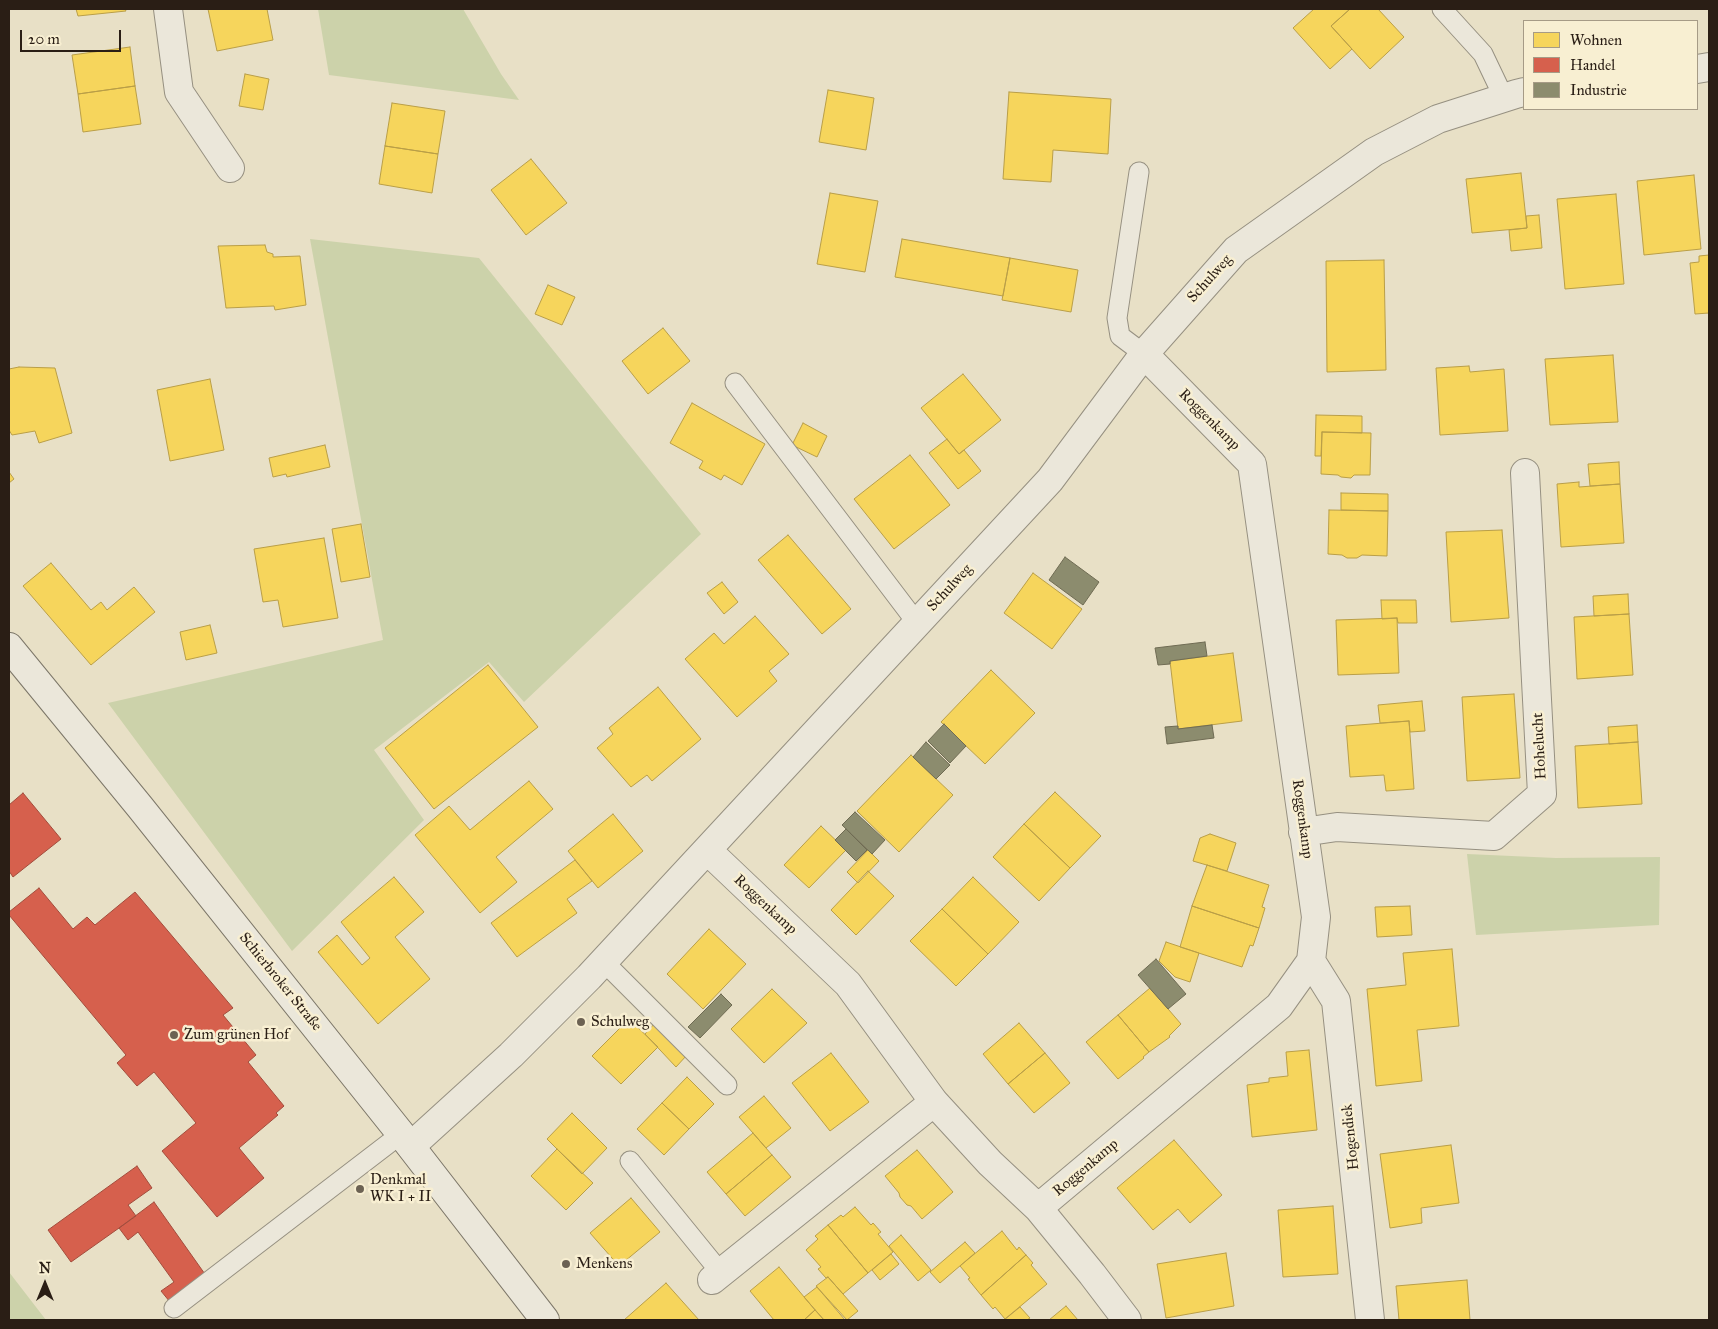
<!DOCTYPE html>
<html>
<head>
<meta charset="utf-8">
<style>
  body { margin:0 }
  #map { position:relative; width:1718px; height:1329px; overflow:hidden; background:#e8e0c6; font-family:"IM FELL Great Primer",serif }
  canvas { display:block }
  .frame { position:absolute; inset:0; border:10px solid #2a1e15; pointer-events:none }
  .legend { position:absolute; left:1523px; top:20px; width:175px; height:90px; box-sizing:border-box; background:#f8efd2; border:1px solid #a69b86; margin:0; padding:6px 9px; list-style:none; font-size:15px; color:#2a1e15 }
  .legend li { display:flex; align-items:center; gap:10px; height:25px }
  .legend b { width:25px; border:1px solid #a69b86 }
  .north { position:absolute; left:20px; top:1259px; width:50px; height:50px; -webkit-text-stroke:4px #f8efd2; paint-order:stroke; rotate:0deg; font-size:14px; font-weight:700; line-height:20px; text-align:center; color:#2a1e15 }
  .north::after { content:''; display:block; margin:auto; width:18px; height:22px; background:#2a1e15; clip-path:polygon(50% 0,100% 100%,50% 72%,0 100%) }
  .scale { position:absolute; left:20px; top:30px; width:101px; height:22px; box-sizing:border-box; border:2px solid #2a1e15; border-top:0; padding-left:6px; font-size:15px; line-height:18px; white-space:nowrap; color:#2a1e15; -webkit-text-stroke:4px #f8efd2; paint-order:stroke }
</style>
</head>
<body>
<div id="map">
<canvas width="1718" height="1329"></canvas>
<div class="frame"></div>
<ul class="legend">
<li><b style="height:14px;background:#f6d55c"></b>Wohnen</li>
<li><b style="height:14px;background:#d6604d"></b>Handel</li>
<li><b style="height:14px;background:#8c8c6e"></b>Industrie</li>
</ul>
<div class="north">N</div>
<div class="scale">20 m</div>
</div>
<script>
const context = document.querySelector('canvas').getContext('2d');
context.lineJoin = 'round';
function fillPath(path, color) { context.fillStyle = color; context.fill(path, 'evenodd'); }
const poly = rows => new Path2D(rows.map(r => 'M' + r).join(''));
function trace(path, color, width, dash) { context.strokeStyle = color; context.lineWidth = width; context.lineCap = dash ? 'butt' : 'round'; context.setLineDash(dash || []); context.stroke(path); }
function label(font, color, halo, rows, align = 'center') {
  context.font = font + ' "IM FELL Great Primer",serif'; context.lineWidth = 5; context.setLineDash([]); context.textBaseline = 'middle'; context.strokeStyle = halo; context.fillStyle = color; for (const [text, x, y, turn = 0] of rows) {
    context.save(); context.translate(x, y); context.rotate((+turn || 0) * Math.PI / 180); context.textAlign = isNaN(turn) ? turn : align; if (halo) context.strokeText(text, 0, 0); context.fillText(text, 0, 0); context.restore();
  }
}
fillPath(poly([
  [318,9,463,9,501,74,519,100,329,75],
  [310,239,479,258,701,534,524,702,489,662,374,750,424,820,292,951,108,703,383,640],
  [1467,854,1556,858,1660,857,1659,925,1476,935],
  [9,1272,46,1320,9,1320]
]), '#ccd2aa');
const homes = poly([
  [76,9,125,9,126,11,78,16,76,9],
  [208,9,267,9,273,40,217,51,208,9],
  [1314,9,1350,9,1331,26,1352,49,1330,69,1293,28,1314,9],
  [1350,9,1378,9,1404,37,1370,69,1331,26,1350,9],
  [130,47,135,86,78,94,72,55,130,47],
  [245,74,269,79,263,110,239,106,245,74],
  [135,86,141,124,83,132,78,94,135,86],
  [828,90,874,98,866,150,819,142,828,90],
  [1009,92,1111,99,1108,154,1053,150,1051,182,1003,179,1009,92],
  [392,103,445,111,438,154,385,146,392,103],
  [385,146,438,154,432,193,379,184,385,146],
  [531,159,567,203,526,235,491,190,531,159],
  [1521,173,1527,228,1472,233,1466,179,1521,173],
  [1694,175,1701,249,1644,255,1637,181,1694,175],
  [830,193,878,201,865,272,817,264,830,193],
  [1616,194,1624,284,1565,289,1557,199,1616,194],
  [1539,215,1542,248,1511,251,1509,230,1527,228,1526,216,1539,215],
  [902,239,1010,258,1003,296,895,277,902,239],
  [265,245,267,252,273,254,273,257,300,256,306,305,275,310,274,306,226,308,218,246,265,245],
  [1709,255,1709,313,1695,314,1690,263,1699,262,1699,256,1709,255],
  [1010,258,1078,270,1071,312,1002,300,1010,258],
  [1384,260,1386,370,1327,372,1326,261,1384,260],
  [548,285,575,297,562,325,535,314,548,285],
  [663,328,690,361,648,394,622,361,663,328],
  [1613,355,1618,422,1550,425,1545,359,1613,355],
  [1469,366,1470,372,1504,369,1508,431,1440,435,1436,368,1469,366],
  [19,367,55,368,72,433,39,443,35,431,12,435,9,430,9,369,19,367],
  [963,374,1001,420,959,454,921,408,963,374],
  [210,379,224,450,170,461,157,390,210,379],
  [692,403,765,444,742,485,724,475,721,480,699,468,703,461,670,443,692,403],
  [1316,415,1362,416,1362,433,1322,432,1321,456,1315,456,1316,415],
  [803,423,827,436,817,457,792,445,803,423],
  [1322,432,1371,433,1370,475,1354,475,1351,478,1341,477,1338,475,1321,474,1322,432],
  [947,439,959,454,964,450,981,471,958,489,929,453,947,439],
  [325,445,330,467,287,477,286,474,273,477,269,458,325,445],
  [910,455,950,505,894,549,854,499,910,455],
  [1619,462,1620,484,1590,486,1588,464,1619,462],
  [9,472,14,479,9,483,9,472],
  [1579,482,1579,487,1620,484,1624,543,1561,547,1557,484,1579,482],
  [1341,493,1388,494,1388,511,1341,510,1341,493],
  [1329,510,1388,511,1387,556,1362,555,1357,558,1347,558,1342,555,1328,554,1329,510],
  [361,524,370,577,341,582,332,529,361,524],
  [1502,530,1509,618,1451,622,1446,532,1502,530],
  [788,535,851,609,822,634,758,560,788,535],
  [324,538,338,618,283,627,278,600,263,602,254,549,324,538],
  [51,563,91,610,101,602,107,610,134,587,155,612,91,665,23,586,51,563],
  [1033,573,1082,609,1052,649,1004,613,1033,573],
  [722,582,738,602,724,614,707,593,722,582],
  [1628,594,1629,614,1594,616,1593,596,1628,594],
  [1381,600,1416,600,1417,623,1398,623,1397,618,1382,619,1381,600],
  [1629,614,1633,675,1577,679,1574,617,1629,614],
  [755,616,789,654,769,671,777,681,737,717,685,659,714,633,724,644,755,616],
  [1397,618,1399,673,1338,675,1336,620,1397,618],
  [210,625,217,653,186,660,180,632,210,625],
  [1233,653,1242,721,1178,729,1170,661,1233,653],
  [488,665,538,727,434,809,385,748,488,665],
  [991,670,1035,713,985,764,941,722,991,670],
  [658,687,701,739,652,781,647,775,631,787,597,748,613,734,609,728,658,687],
  [1514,694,1520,778,1467,781,1462,697,1514,694],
  [1422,701,1425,731,1410,732,1409,721,1380,723,1378,705,1422,701],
  [1409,721,1414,789,1386,791,1384,775,1350,777,1346,726,1409,721],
  [1637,725,1638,742,1609,744,1608,727,1637,725],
  [1638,742,1642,804,1578,808,1575,746,1638,742],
  [911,755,953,795,899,852,857,811,911,755],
  [529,781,553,809,496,857,517,882,480,913,415,835,449,806,470,830,529,781],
  [1055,792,1101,836,1070,868,1024,824,1055,792],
  [613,814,643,851,598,888,568,851,613,814],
  [1024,824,1070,868,1039,901,993,857,1024,824],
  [821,826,846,850,809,888,784,865,821,826],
  [1210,834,1236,843,1227,871,1193,861,1200,838,1210,834],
  [868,850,879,861,858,883,847,872,868,850],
  [575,860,592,881,567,899,577,913,517,957,491,923,575,860],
  [1207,865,1269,885,1262,907,1265,908,1259,928,1192,906,1207,865],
  [868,871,894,896,856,935,831,910,868,871],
  [394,877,424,912,395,937,430,979,378,1024,318,952,337,935,362,965,370,958,341,922,394,877],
  [973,877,1019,922,988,954,942,909,973,877],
  [1192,906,1259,928,1253,946,1250,945,1242,967,1180,947,1192,906],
  [1410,906,1412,935,1377,937,1375,907,1410,906],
  [942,909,988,954,956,986,910,941,942,909],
  [709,929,746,964,703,1009,667,974,709,929],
  [1166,942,1199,953,1190,982,1175,977,1159,961,1166,942],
  [1452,949,1459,1026,1417,1030,1422,1081,1376,1086,1367,989,1406,985,1403,953,1452,949],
  [1150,988,1181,1024,1169,1036,1170,1037,1149,1052,1118,1015,1150,988],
  [772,989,807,1023,764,1063,731,1029,772,989],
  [1118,1015,1149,1052,1143,1057,1144,1058,1118,1079,1086,1042,1118,1015],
  [629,1019,658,1047,621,1084,592,1056,629,1019],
  [655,1023,687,1055,676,1067,645,1034,655,1023],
  [1019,1023,1045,1053,1008,1084,983,1054,1019,1023],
  [1309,1050,1317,1130,1252,1137,1247,1085,1269,1082,1269,1078,1288,1076,1286,1052,1309,1050],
  [831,1053,869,1102,830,1131,792,1083,831,1053],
  [1045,1053,1070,1083,1034,1113,1008,1084,1045,1053],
  [687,1077,714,1104,689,1129,662,1103,687,1077],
  [764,1096,791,1128,766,1148,739,1117,764,1096],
  [662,1103,689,1129,664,1155,637,1129,662,1103],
  [572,1113,607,1148,582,1174,547,1139,572,1113],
  [753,1133,772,1155,726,1194,707,1172,753,1133],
  [1174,1140,1222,1195,1190,1223,1178,1209,1153,1230,1117,1188,1174,1140],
  [1451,1145,1459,1203,1421,1208,1422,1223,1390,1228,1380,1154,1451,1145],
  [557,1149,593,1183,566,1210,531,1176,557,1149],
  [917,1150,953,1192,922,1219,911,1206,907,1205,900,1197,899,1193,885,1176,917,1150],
  [772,1155,791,1177,745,1216,726,1194,772,1155],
  [631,1198,660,1232,619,1266,590,1233,631,1198],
  [1333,1206,1338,1274,1283,1277,1278,1210,1333,1206],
  [855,1207,871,1225,873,1223,881,1232,878,1234,893,1252,868,1273,828,1225,841,1215,843,1217,855,1207],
  [828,1225,868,1273,843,1294,828,1277,826,1278,818,1269,821,1267,806,1250,818,1239,815,1236,828,1225],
  [1002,1231,1017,1250,1019,1247,1026,1255,981,1295,968,1279,970,1278,960,1266,1002,1231],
  [901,1235,931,1270,918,1281,889,1246,901,1235],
  [965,1242,975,1253,940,1283,930,1272,965,1242],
  [1226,1253,1234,1306,1166,1318,1157,1264,1226,1253],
  [891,1254,899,1264,880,1280,872,1270,891,1254],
  [1026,1255,1033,1263,1031,1265,1047,1284,1005,1319,995,1307,993,1309,981,1295,1026,1255],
  [779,1267,815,1310,804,1320,774,1320,750,1291,779,1267],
  [828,1277,858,1311,847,1320,816,1286,828,1277],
  [1467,1280,1470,1320,1399,1320,1396,1286,1467,1280],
  [666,1283,699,1320,624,1320,666,1283],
  [817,1287,845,1320,824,1320,804,1297,817,1287],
  [1066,1306,1078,1320,1049,1320,1066,1306],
  [1020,1307,1030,1318,1027,1320,1004,1320,1020,1307],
  [815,1310,824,1320,804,1320,815,1310]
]);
fillPath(homes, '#f6d55c');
trace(homes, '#b99e47', 1);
const shops = poly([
  [23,793,61,839,13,877,9,871,9,805,23,793],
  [39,888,73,929,87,917,95,925,135,892,233,1008,223,1015,256,1055,248,1062,284,1106,276,1113,278,1115,239,1148,264,1178,217,1217,162,1151,196,1123,154,1072,137,1086,117,1063,126,1055,9,915,9,912,39,888],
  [137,1166,152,1188,128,1205,136,1216,71,1262,48,1230,137,1166],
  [154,1202,207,1277,170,1302,161,1291,174,1282,138,1232,128,1240,119,1228,154,1202]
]);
fillPath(shops, '#d6604d');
trace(shops, '#a24c3c', 1);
const industry = poly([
  [1065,557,1099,582,1083,605,1049,580,1065,557],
  [1205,642,1207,656,1170,661,1170,664,1158,665,1155,648,1205,642],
  [944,724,966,746,950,763,928,741,944,724],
  [1212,725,1214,738,1167,744,1165,727,1178,726,1178,729,1212,725],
  [926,742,950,765,936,779,913,757,926,742],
  [855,812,885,840,872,854,842,825,855,812],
  [846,829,867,850,856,861,835,840,846,829],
  [1156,959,1186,994,1168,1009,1138,975,1156,959],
  [721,994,732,1005,700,1038,688,1027,721,994]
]);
fillPath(industry, '#8c8c6e');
trace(industry, '#6f6b53', 1);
const lane = poly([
  [1442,9,1483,54,1504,98],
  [1139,172,1117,318,1120,336,1144,354],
  [735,383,917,623],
  [603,961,727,1085],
  [630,1161,721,1273],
  [174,1308,401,1134]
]);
const street = poly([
  [168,9,179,92,230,168],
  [1697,69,1709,67],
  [1303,832,1337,827,1494,836,1542,794,1525,473],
  [707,850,848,984,934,1102,990,1163,1038,1208],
  [1311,961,1336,1001,1370,1320],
  [411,1146,511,1055,589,977,1050,480,1144,354,1236,250,1374,152,1438,119,1516,94,1524,92],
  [712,1280,934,1102],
  [1127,1320,1092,1274,1038,1208,1279,1006,1311,961,1316,917,1252,464,1144,354]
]);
const secondary = poly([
  [9,647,140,807,401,1134,545,1320]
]);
trace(lane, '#969081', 21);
trace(street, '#969081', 30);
trace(secondary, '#7c7668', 30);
trace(lane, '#ebe7da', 19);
trace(street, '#ebe7da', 28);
trace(secondary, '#ebe7da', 28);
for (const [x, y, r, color] of [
  [581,1022,5,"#6c6253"],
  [174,1035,5,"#6c6253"],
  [360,1189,5,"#6c6253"],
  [566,1264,5,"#6c6253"]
]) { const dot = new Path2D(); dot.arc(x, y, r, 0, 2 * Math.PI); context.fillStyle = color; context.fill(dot); trace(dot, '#f8efd2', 2); }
label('15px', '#2a1e15', '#f8efd2', [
  ["Schulweg",1210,279,-48],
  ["Roggenkamp",1209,420,45],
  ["Schulweg",950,588,-47],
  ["Hohelucht",1540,746,-93],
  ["Roggenkamp",1302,819,82],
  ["Roggenkamp",765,905,43],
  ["Schierbroker Straße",280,982,51],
  ["Hogendiek",1351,1137,-96],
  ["Roggenkamp",1086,1168,-40]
]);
label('15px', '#2a1e15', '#f8efd2', [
  ["Schulweg",591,1022],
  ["Zum grünen Hof",184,1035],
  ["Denkmal",370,1180],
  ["WK I + II",370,1197],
  ["Menkens",576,1264]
], 'left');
</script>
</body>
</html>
